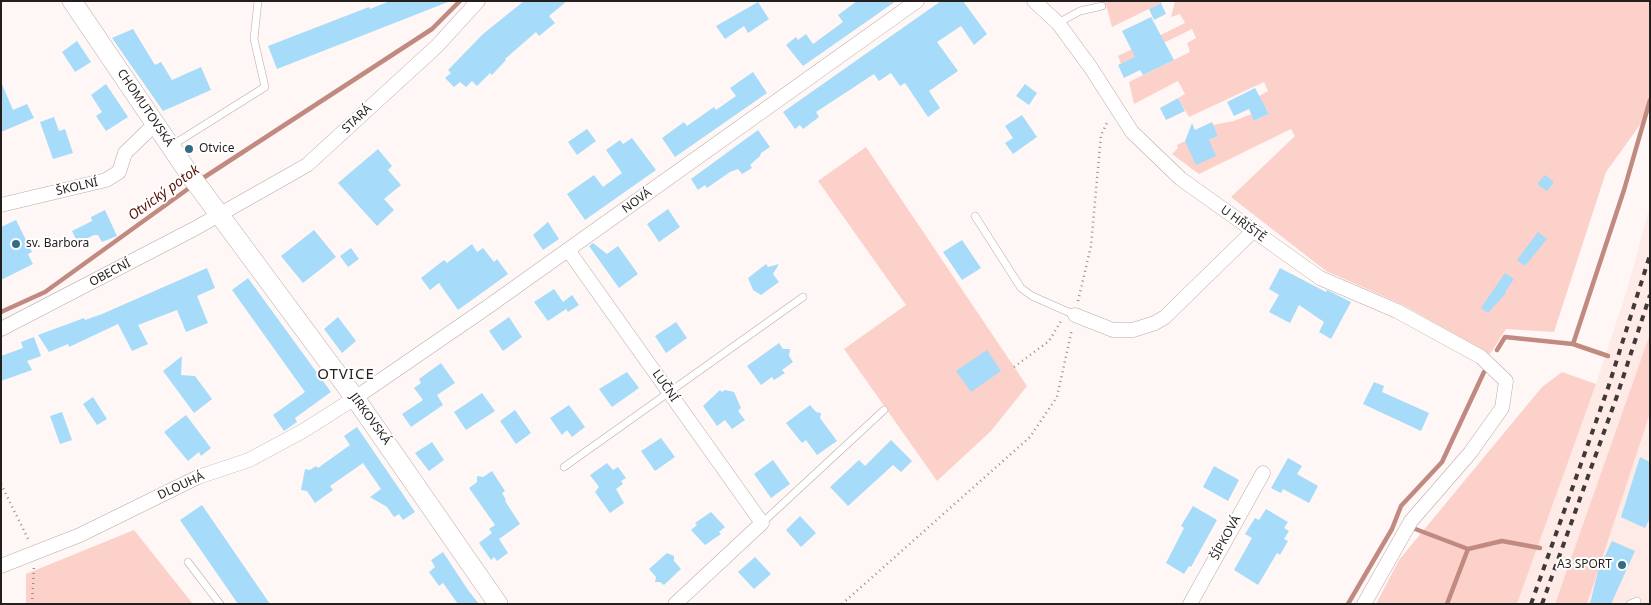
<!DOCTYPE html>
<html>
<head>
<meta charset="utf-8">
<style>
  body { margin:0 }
  #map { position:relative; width:1651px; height:605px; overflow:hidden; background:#fef7f6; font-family:"Noto Sans",sans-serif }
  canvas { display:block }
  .frame { position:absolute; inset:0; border:2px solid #241e1d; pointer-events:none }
</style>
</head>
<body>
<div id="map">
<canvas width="1651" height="605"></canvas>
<div class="frame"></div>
</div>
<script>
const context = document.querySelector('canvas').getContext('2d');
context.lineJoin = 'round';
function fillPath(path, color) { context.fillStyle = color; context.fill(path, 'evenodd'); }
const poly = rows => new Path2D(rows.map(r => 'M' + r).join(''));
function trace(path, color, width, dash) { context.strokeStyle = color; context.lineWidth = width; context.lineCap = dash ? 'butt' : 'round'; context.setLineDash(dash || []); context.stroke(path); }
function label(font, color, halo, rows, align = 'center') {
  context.font = font + ' "Noto Sans",sans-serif'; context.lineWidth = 4; context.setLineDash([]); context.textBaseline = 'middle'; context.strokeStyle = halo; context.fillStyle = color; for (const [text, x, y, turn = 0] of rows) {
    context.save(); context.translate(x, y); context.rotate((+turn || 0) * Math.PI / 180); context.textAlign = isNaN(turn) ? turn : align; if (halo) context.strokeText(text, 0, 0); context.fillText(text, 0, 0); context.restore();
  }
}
fillPath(poly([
  [1650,205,1650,334,1630,395,1555,604,1517,604,1596,384,1628,287],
  [1650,413,1650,604,1587,604,1636,451]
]), '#feeae6');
fillPath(poly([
  [1105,1,1165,1,1112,27],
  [1175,1,1650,1,1650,111,1606,172,1554,332,1506,329,1490,354,1401,304,1326,271,1231,197,1295,136,1291,129,1199,174,1172,154,1178,148,1177,145,1185,141,1205,142,1218,136,1213,125,1234,121,1251,114,1255,121,1269,114,1259,96,1268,91,1264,82,1189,117,1178,98,1185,94,1178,81,1134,104,1129,82,1190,52,1187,43,1196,38,1192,29,1121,64,1118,56,1185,23,1180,14,1171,17],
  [866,147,1027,386,991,431,937,481,844,349,906,305,818,181],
  [1650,334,1650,413,1587,604,1555,604],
  [1562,372,1596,384,1517,604,1376,604,1399,560,1542,387],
  [134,530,193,604,26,604,26,574]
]), '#fbd1ca');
trace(poly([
  [200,180,432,29,460,1],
  [1,312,45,292,192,186],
  [1573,344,1608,356],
  [1497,350,1505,337,1573,344,1624,190,1650,100],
  [1410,527,1468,549,1502,541,1540,548],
  [1348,604,1392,529,1401,506,1442,462,1484,372],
  [1447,604,1468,549]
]), '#c18a80', 4.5);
fillPath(poly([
  [390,1,448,2,277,69,268,46,369,7,370,9],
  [524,1,567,1,549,16,555,23,539,36,536,32,505,59,506,60,492,75,490,73,477,86,472,81,466,87,460,82,454,87,445,78,451,73,448,70,483,34],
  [857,1,896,1,803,66,786,45,796,37,798,40,806,34,813,44,843,22,838,15],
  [941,1,963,1,987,34,974,45,961,26,937,42,958,71,929,91,940,108,928,117,905,83,900,86,891,73,879,81,874,74,816,112,819,117,803,129,800,125,795,129,783,112],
  [758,2,769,19,748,33,744,26,725,39,716,26],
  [1161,3,1166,14,1154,20,1149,9],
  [1151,17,1174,60,1143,75,1140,70,1124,78,1118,65,1135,57,1122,31],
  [133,29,155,65,161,62,172,80,201,67,211,90,163,111,112,38],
  [77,41,91,62,75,72,62,52],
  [753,72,767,93,675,157,662,138,684,122,687,126,714,107,716,110,736,96,730,88],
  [1,82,13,110,27,104,34,118,1,132],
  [106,84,128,117,106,131,96,116,102,112,91,95],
  [1025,84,1037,93,1029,105,1016,96],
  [1255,88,1269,114,1254,121,1249,109,1234,116,1227,102],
  [1178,98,1185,111,1166,120,1160,108],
  [1022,115,1037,137,1013,154,1005,143,1013,138,1005,126],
  [54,117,59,131,65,129,73,153,53,159,40,122],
  [1212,122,1218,136,1209,140,1216,156,1196,165,1185,141,1192,123,1195,130],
  [587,129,596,141,577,155,568,142],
  [758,130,770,147,761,153,760,156,750,165,752,168,742,174,738,169,730,172,707,188,705,185,698,190,691,179],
  [632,138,656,170,585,220,567,194,594,175,603,187,622,173,606,150,620,140,623,144],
  [378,149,392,166,388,170,401,185,384,199,394,210,377,226,338,183],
  [1545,175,1554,182,1547,191,1537,184],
  [668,209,680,227,659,242,647,224],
  [105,210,117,236,102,242,98,235,94,235,78,243,72,231,92,221,91,217],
  [16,220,32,252,28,254,33,264,1,280,1,227],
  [548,222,559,239,543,250,533,235],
  [314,230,336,257,303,283,281,256],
  [1538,232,1547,239,1525,266,1517,260],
  [962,240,981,268,962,280,943,252],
  [593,243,607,254,618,246,638,274,619,288,589,246],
  [472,244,477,252,483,248,494,262,497,259,508,274,458,310,439,283,430,290,421,278,444,260,447,263],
  [351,248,359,259,348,267,340,256],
  [766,264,768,267,779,264,773,274,779,282,761,295,753,290,748,278],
  [207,268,215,288,197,296,208,323,186,332,177,310,138,325,148,344,132,351,118,324,69,347,68,344,49,352,38,335,84,318,85,320,102,314],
  [1280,268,1326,292,1327,290,1351,302,1331,339,1319,332,1324,322,1299,305,1290,323,1269,312,1279,295,1269,289],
  [1505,273,1514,279,1505,292,1506,293,1488,313,1481,308],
  [248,278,331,392,295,418,297,422,284,431,273,415,305,392,232,290],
  [554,289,563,302,572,295,579,305,568,312,566,309,548,321,534,302],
  [338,317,356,341,342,353,324,329],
  [509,317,522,337,503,351,489,331],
  [676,322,687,338,666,353,655,336],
  [34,337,41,356,27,361,32,370,1,381,1,356,23,348,21,342],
  [779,343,783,349,790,349,789,356,793,362,782,370,785,373,774,380,772,377,761,385,747,366],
  [987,350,1001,371,971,392,956,371],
  [182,356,181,375,195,376,212,399,194,413,163,371],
  [441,363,455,383,437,395,443,405,411,427,402,414,423,400,414,388,421,383,419,379],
  [627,372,639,388,612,407,599,389],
  [1374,382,1384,386,1382,392,1429,413,1421,431,1363,404],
  [720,390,722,392,725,390,734,392,741,408,738,411,745,420,732,429,725,420,717,426,703,406],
  [482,393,495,411,466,430,454,412],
  [93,397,107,419,97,425,83,404],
  [569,405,585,427,572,437,567,430,562,435,550,418],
  [810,405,816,412,821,413,820,418,837,441,817,455,806,440,802,443,786,423],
  [515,410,531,433,516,444,500,421],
  [62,412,72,440,60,444,50,416],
  [186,415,211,448,201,456,199,452,188,461,164,432],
  [357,427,415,512,403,520,399,514,394,517,387,507,370,497,381,489,363,463,330,486,333,490,315,503,307,491,301,490,305,469,310,470,316,466,318,468,350,445,344,436],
  [661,438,675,457,655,471,641,451],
  [891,440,912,461,901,472,893,465,848,506,830,487,859,460,865,466],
  [432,442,444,460,429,471,415,453],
  [1640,457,1650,462,1650,518,1645,528,1621,517],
  [1288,458,1302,466,1297,474,1318,486,1309,503,1283,489,1281,493,1271,488],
  [773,460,790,484,771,498,754,474],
  [607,463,613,470,618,467,626,478,621,481,623,484,616,489,624,503,610,513,595,492,599,487,590,475],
  [1214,466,1239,480,1228,501,1203,487],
  [492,471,505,491,502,493,506,500,505,501,520,524,499,539,508,553,497,561,494,557,491,560,479,543,492,533,489,529,495,525,469,488,477,482,477,476,483,477],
  [202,505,270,604,238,604,180,520],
  [1193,506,1217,520,1191,567,1189,566,1184,574,1166,563,1184,528,1181,526],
  [1266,509,1288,522,1284,528,1289,531,1284,539,1288,541,1280,555,1277,553,1258,585,1234,570,1252,538,1245,534,1255,518,1259,520],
  [711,512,725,527,719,532,721,534,705,545,691,530,697,525,695,523],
  [800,516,816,533,801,547,786,530],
  [1612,541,1635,551,1611,604,1590,604,1598,571],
  [443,552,468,590,479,604,458,604,443,583,439,586,429,572,435,567,431,560],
  [667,553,674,556,674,561,681,569,664,585,660,582,655,582,656,577,649,569],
  [755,557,771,574,754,589,738,572]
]), '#a6dcfa');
const service = poly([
  [1058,23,1080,11,1102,6],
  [171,146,265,87,254,39,258,1],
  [975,216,1021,288,1032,296,1075,315],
  [564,467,803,297],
  [762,523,884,410],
  [188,562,220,604],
  [1630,604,1637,601]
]);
const minor = poly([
  [1034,1,1058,23,1091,68,1132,132,1181,179,1320,278,1397,311,1481,357,1506,381,1502,408,1470,453,1411,521,1364,604],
  [1,205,106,180,119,172,125,153,155,124],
  [568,250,762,523,675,604],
  [1075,315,1113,330,1133,330,1155,323,1165,317,1253,231],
  [1,329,194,229,307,165,437,46,478,1],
  [1,566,80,535,198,477,249,460,303,431,355,398,489,306,917,1],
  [1190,604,1263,473]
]);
const secondary = poly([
  [72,1,190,175,355,398,498,604]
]);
trace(service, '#b9aaa7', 8);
trace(minor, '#b9aaa7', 15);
trace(secondary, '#b9aaa7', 20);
trace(poly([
  [1078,301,1091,246,1101,135,1108,121],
  [1014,367,1049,341,1061,321],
  [1,484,29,541],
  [32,604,34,567],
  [842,604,1030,437,1057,397,1072,329]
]), '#958e8d', 2.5, [1, 4]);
trace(service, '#fff', 7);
trace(minor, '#fff', 14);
trace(secondary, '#fff', 19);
trace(poly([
  [1531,604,1608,388,1650,255],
  [1542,604,1617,396,1650,295]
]), '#3f3938', 4, [6, 6]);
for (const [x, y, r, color] of [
  [189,149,5,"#346b86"],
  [16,244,5,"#346b86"],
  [1622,565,5,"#346b86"]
]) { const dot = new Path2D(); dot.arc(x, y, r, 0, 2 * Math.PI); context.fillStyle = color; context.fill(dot); trace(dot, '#fff', 2); }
label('12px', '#241e1d', '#fff', [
  ["CHOMUTOVSKÁ",145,108,56],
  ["STARÁ",357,119,-43],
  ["ŠKOLNÍ",77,187,-13],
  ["NOVÁ",637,201,-36],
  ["U HŘIŠTĚ",1243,224,36],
  ["OBECNÍ",110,273,-28],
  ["LUČNÍ",665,386,55],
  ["JIRKOVSKÁ",370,419,54],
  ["DLOUHÁ",181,486,-25],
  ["ŠÍPKOVÁ",1226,538,-61]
]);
label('12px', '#241e1d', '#fff', [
  ["Otvice",199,149],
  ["sv. Barbora",26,244],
  ["A3 SPORT",1612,565,"right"]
], 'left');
label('italic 14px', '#58140c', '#fff', [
  ["Otvický potok",164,193,-36]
]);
context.letterSpacing = '1px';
label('15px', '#241e1d', '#fff', [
  ["OTVICE",346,375]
]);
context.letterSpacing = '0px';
</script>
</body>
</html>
